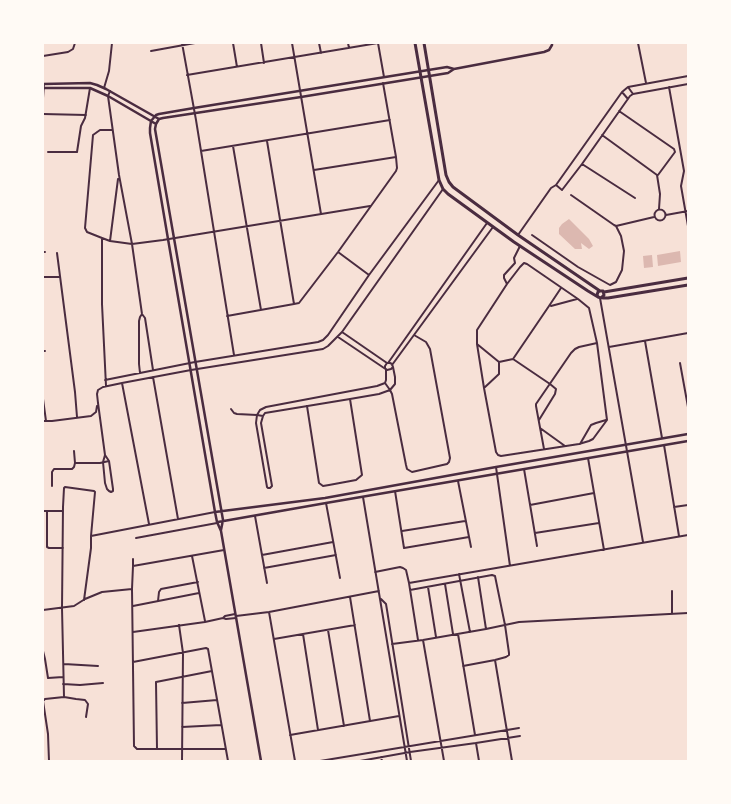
<!DOCTYPE html>
<html>
<head>
<meta charset="utf-8">
<style>
  body { margin:0 }
  #map { position:relative; width:731px; height:804px; overflow:hidden; background:#f7e1d7; font-family:"Work Sans",sans-serif }
  canvas { display:block }
  .frame { position:absolute; inset:0; border:44px solid #fffaf5; pointer-events:none }
</style>
</head>
<body>
<div id="map">
<canvas width="731" height="804"></canvas>
<div class="frame"></div>
</div>
<script>
const context = document.querySelector('canvas').getContext('2d');
context.lineJoin = 'round';
function fillPath(path, color) { context.fillStyle = color; context.fill(path, 'evenodd'); }
const poly = rows => new Path2D(rows.map(r => 'M' + r).join(''));
function trace(path, color, width, dash) { context.strokeStyle = color; context.lineWidth = width; context.lineCap = dash ? 'butt' : 'round'; context.setLineDash(dash || []); context.stroke(path); }
fillPath(poly([
  [569,219,589,239,593,246,589,249,581,243,582,249,575,249,559,234,559,228,562,224],
  [680,251,681,262,658,266,657,255],
  [652,255,653,267,644,268,643,256]
]), '#dcb8b0');
trace(poly([
  [182,43,196,120,234,355],
  [233,43,237,67],
  [261,43,264,63],
  [292,43,321,214],
  [319,43,321,53],
  [348,43,349,48],
  [378,43,384,77],
  [638,43,646,83],
  [151,51,195,43],
  [43,56,68,52,73,49,75,43],
  [187,75,378,43],
  [628,87,633,94],
  [669,87,684,171,681,186,688,226],
  [104,88,109,71,112,43],
  [110,91,108,96,119,175,132,244,142,314,145,318,153,370],
  [622,92,628,99],
  [43,98,44,84],
  [619,111,674,149,675,152,658,175],
  [43,114,86,115],
  [112,130,100,130,93,135,85,228,87,232,102,238,110,241,132,244,163,240,370,206],
  [602,135,657,175,660,194,659,209],
  [267,141,294,304],
  [233,146,261,310],
  [201,151,390,120],
  [48,152,77,152,81,126,85,118,90,88],
  [582,164,635,198],
  [314,170,396,157],
  [556,185,562,190,582,164,630,96,633,94,688,84],
  [571,195,614,225,616,226,654,217],
  '654.5 215a5.5 5.5 0 1 1 11 0a5.5 5.5 0 1 1-11 0Z',
  [666,215,688,211],
  [518,235,551,188,556,185,622,92,628,87,688,76],
  [532,235,578,267,610,285,616,282,622,270,624,251,621,236,616,226],
  [102,238,102,304,106,386],
  [110,241,118,179],
  [43,252,45,252],
  [338,252,369,275],
  [57,253,75,392,77,417],
  [524,263,527,264,578,299,589,308,597,343,607,420,593,439,589,441,579,444,501,456,498,455,496,452,484,388,477,344,477,330,507,284,520,267,524,263],
  [43,277,60,277],
  [507,284,504,278,504,275,515,263,514,258,520,246],
  [600,298,643,542],
  [551,306,577,299],
  [227,316,294,304,299,303,338,252,396,171,397,168,396,157,383,83],
  [342,332,387,363],
  [338,337,387,370,391,369,393,367,392,364,390,363,387,363,385,366,385,368],
  [645,341,662,438],
  [477,344,499,362,513,359,549,306,561,288],
  [609,347,688,333],
  [43,351,45,351],
  [513,359,550,384,556,389,555,394,539,420],
  [388,363,487,223],
  [680,363,688,407],
  [392,365,493,227],
  [140,373,139,364,139,321,140,317,142,314],
  [153,377,178,519],
  [105,380,195,362,318,342,323,340,328,335,369,275,439,180],
  [122,383,149,524],
  [385,383,390,390,392,394,406,465,407,469,412,472,447,464,449,462,450,458,430,349,426,342,414,335],
  [484,388,499,374,499,362],
  [43,390,43,391],
  [43,399,46,421],
  [307,406,319,483,323,486,329,485,356,480,362,475,350,399],
  [231,409,234,413,237,414,257,415,263,416],
  [43,421,52,421,91,416,96,412,97,406],
  [540,428,565,446],
  [580,444,591,425,596,423,606,420],
  [664,445,679,536],
  [544,449,536,406,536,404,571,353,575,349,579,347,597,343],
  [74,451,75,463],
  [105,455,103,462,105,483,107,489,109,491,111,492,113,491,113,489,109,461,105,455,98,403,97,394,98,390,103,387,122,383,191,370,323,349,328,346,342,332,443,189],
  [588,458,604,550],
  [496,467,510,566],
  [524,469,537,546],
  [458,481,471,547],
  [52,486,52,472,54,469,72,469,74,467,75,463,100,463,109,461],
  [268,488,270,488,272,486,261,423,263,416,265,413,350,399,379,394,390,390,395,384,395,377,393,367],
  [268,488,267,487,256,423,257,415,260,410,266,407,377,386,385,383,386,380,386,369],
  [395,491,404,548,469,537],
  [363,497,407,761],
  [326,503,340,578],
  [530,505,594,493],
  [674,507,688,505],
  [43,511,63,511],
  [47,512,47,547,49,548,63,548],
  [255,516,267,583],
  [402,531,465,521],
  [535,533,599,523],
  [91,536,215,512],
  [136,538,217,523],
  [262,555,333,542],
  [192,556,205,621],
  [133,559,133,566,132,589,134,746,137,749,225,749],
  [133,566,224,550],
  [264,568,336,555],
  [375,572,400,567,403,568,406,570,409,583,688,535],
  [459,574,470,632],
  [478,577,486,629],
  [409,583,418,640],
  [445,584,453,634],
  [428,587,436,637],
  [410,590,492,575,495,576,505,625,509,653,509,655,506,657,495,660,463,666],
  [672,591,672,614],
  [350,597,370,721],
  [381,599,386,604,387,610,411,761],
  [158,601,159,592,161,589,198,582],
  [133,606,199,593],
  [43,610,74,606,85,599,102,592,132,589],
  [269,612,295,761],
  [236,616,269,612,379,591],
  [223,618,226,619,236,618],
  [179,625,183,653,182,761],
  [328,630,344,726],
  [133,632,205,622,223,618,225,616,235,614],
  [303,634,318,730],
  [458,634,475,735],
  [274,639,355,625],
  [423,640,444,761],
  [392,644,423,640,486,629,519,622,688,613],
  [43,651,45,659,48,678,63,677],
  [495,660,512,761],
  [133,662,206,648,208,649,228,761],
  [64,664,98,666],
  [63,684,80,685,103,683],
  [64,697,62,608,63,507,64,488,65,487,94,491,95,492,91,536,91,548,84,600],
  [43,701,45,699,64,697,76,699,85,700,88,704,86,717],
  [43,701,48,734,49,761],
  [182,703,217,700],
  [182,727,221,725],
  [290,735,399,716],
  [476,743,479,761],
  [157,749,156,682,212,671],
  [381,757,382,761],
  [320,761,519,728],
  [360,761,410,752,476,743,520,736]
]), '#4a2c40', 2);
trace(poly([
  [43,84,90,83,97,85,106,89,159,119],
  [43,88,90,88,108,96,156,124],
  [156,124,155,129,223,520,221,530],
  [156,124,159,119,163,118,301,97,448,73,454,69,544,52,549,50,552,45,552,43],
  [215,512,325,498,496,467,688,434],
  [218,522,326,503,688,441],
  [261,761,221,531,217,522,215,512,168,239,150,133,150,128,151,121,156,115,159,114,194,108,447,67,454,69]
]), '#4a2c40', 2.5);
trace(poly([
  [415,43,439,180,443,189,448,194,514,242,588,291,598,297],
  [424,43,446,175,449,182,453,187,518,235,600,291,603,291,604,295,601,298,598,297,597,295,598,292,600,291],
  [604,292,688,278],
  [603,298,608,298,688,285]
]), '#4a2c40', 3);
</script>
</body>
</html>
